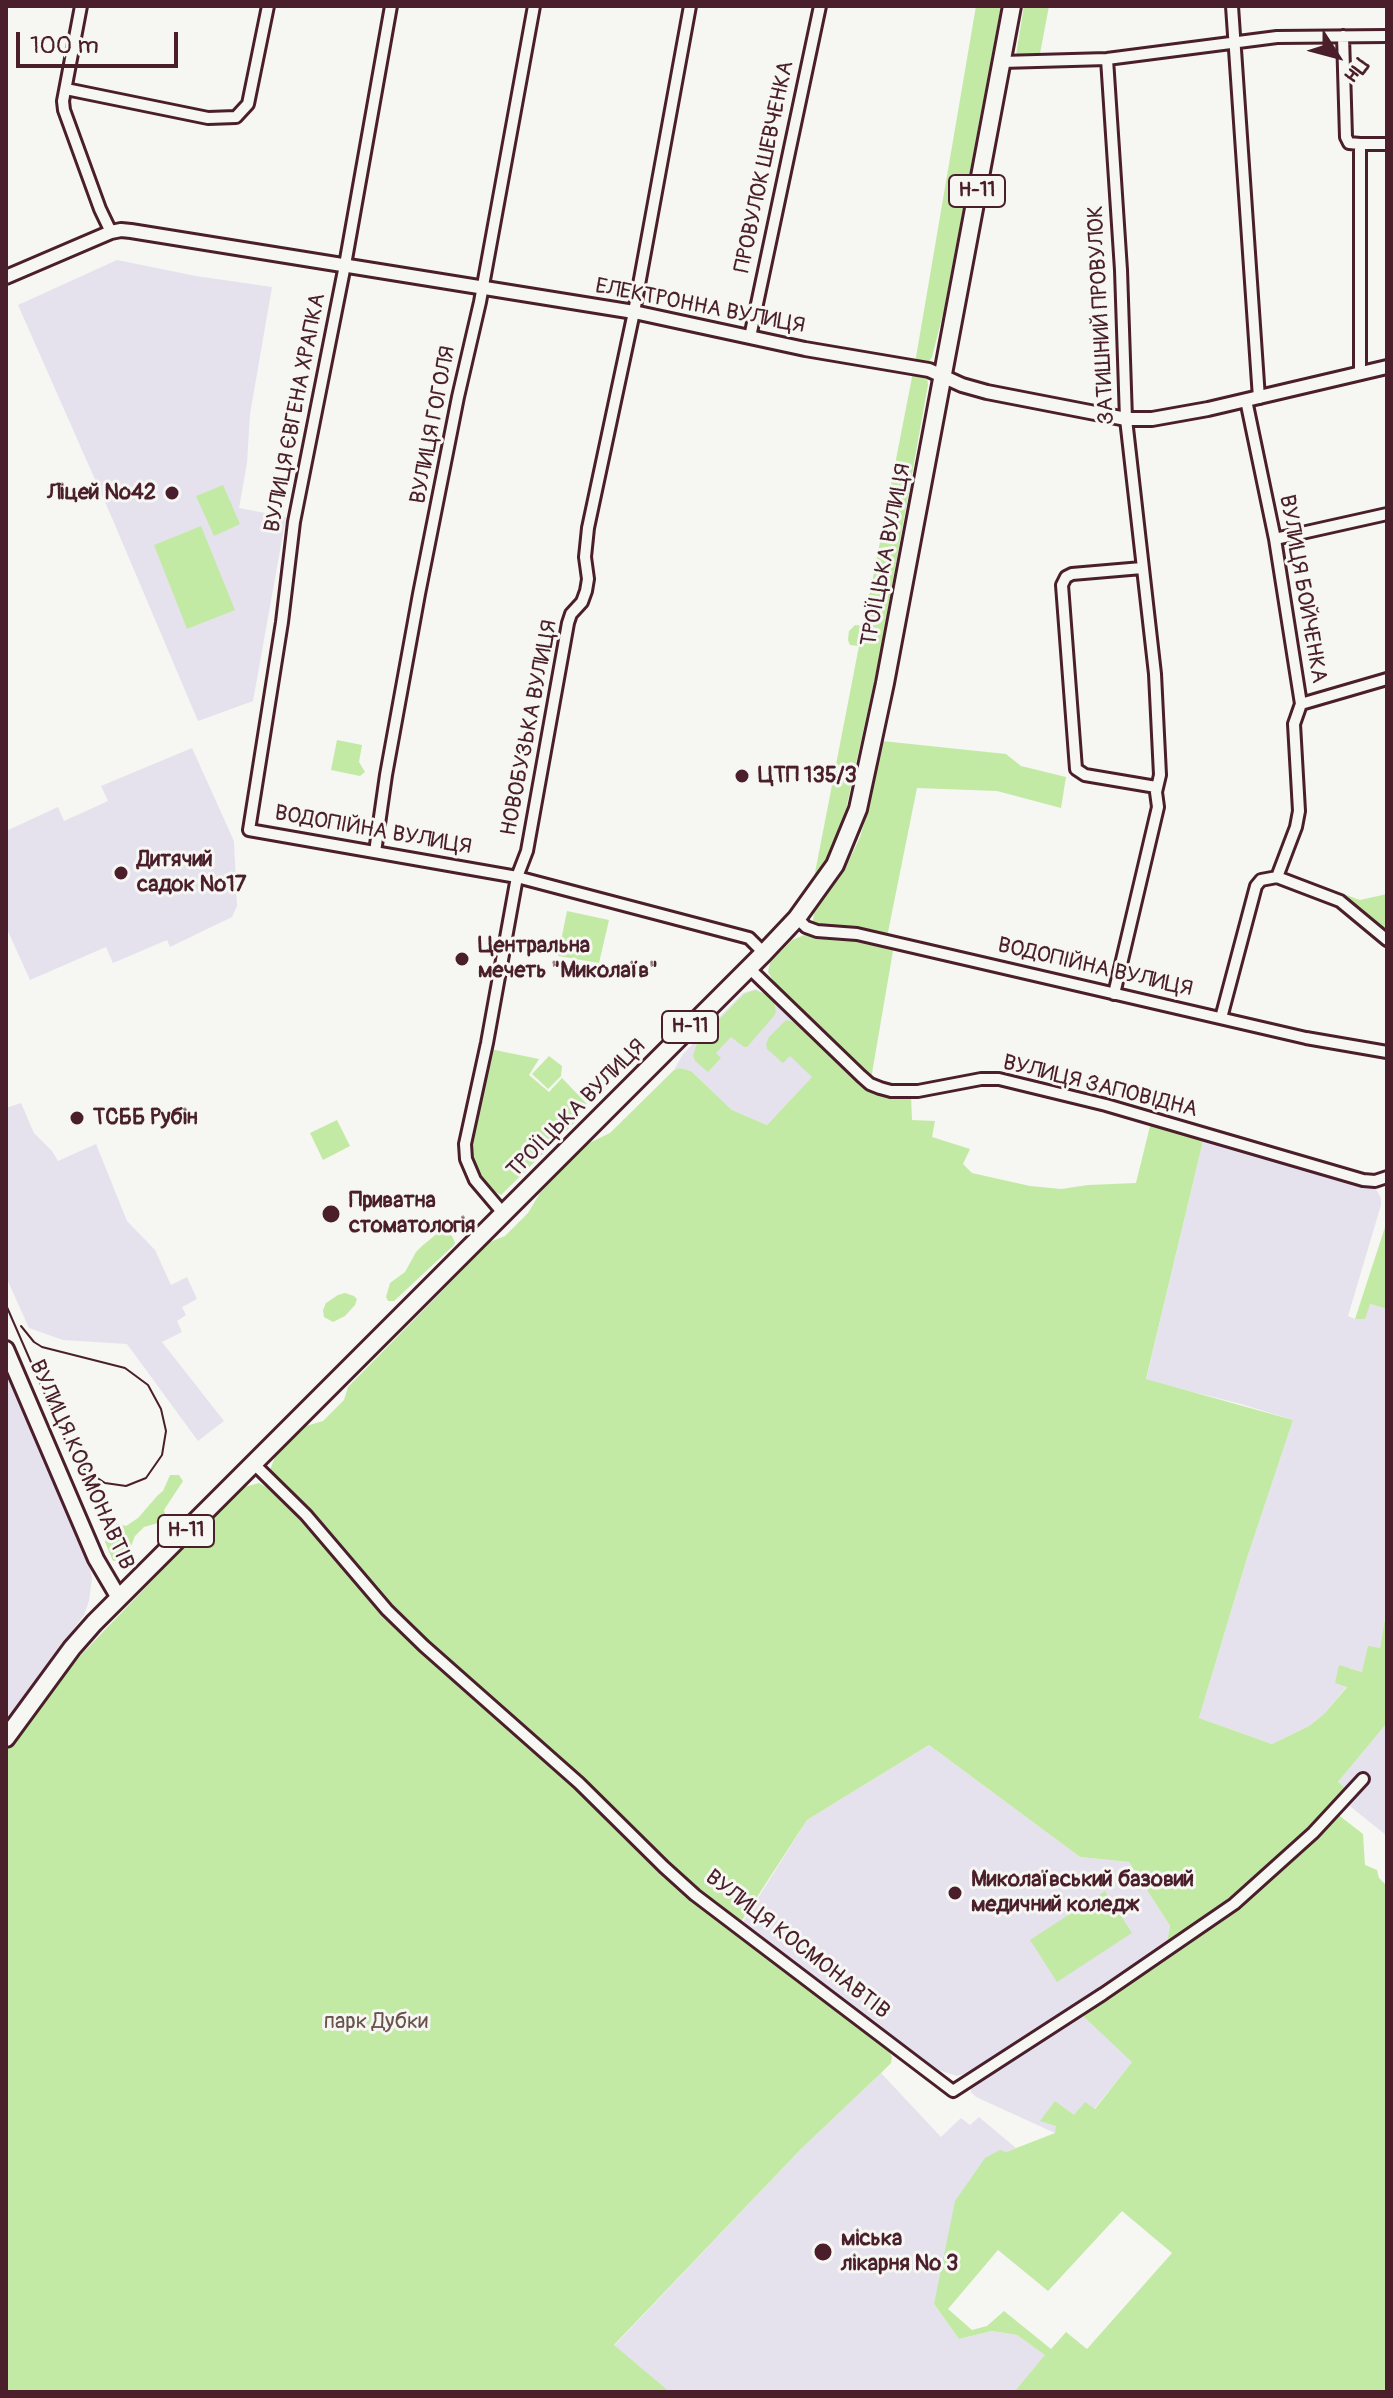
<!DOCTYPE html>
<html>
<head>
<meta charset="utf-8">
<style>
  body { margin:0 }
  #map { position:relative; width:1393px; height:2398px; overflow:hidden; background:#f6f6f2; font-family:Pangolin,sans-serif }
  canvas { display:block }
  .frame { position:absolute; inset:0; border:8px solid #4a1f2b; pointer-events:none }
  .north { position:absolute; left:1297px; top:16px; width:80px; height:80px; -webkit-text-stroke:6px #f6f6f2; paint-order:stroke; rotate:126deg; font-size:22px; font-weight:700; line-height:32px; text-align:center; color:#4a1f2b }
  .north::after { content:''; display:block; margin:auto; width:28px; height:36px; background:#4a1f2b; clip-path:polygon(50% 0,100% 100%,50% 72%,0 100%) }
  .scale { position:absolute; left:16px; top:32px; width:162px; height:36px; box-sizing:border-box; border:4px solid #4a1f2b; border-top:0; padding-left:10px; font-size:24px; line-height:28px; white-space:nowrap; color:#4a1f2b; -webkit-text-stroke:6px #f6f6f2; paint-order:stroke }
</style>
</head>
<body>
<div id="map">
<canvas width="1393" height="2398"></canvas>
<div class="frame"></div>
<div class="north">Пн</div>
<div class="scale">100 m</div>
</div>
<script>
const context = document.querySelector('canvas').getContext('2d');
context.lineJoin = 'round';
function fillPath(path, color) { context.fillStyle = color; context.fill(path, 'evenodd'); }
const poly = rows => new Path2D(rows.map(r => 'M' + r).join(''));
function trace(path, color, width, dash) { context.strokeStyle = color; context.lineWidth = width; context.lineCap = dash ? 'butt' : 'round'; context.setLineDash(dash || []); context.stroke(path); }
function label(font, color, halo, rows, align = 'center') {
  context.font = font + ' Pangolin,sans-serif'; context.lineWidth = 6; context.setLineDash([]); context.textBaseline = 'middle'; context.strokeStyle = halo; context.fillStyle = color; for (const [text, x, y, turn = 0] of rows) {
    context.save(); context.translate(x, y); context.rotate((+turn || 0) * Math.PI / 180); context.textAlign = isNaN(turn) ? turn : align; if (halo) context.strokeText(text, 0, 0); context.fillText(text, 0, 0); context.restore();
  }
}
fillPath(poly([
  [117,260,196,276,272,287,250,414,247,463,239,508,286,517,253,701,198,721,112,518,18,305],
  [192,748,234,841,237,906,232,917,170,947,167,940,113,963,106,947,30,980,6,927,6,831,58,807,64,821,108,801,101,786],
  [756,989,774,1000,833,1055,767,1125,732,1110,691,1071,680,1068,674,1070,683,1054,743,993],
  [21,1103,34,1133,52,1151,58,1161,96,1144,127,1221,155,1250,171,1285,187,1277,197,1299,182,1307,186,1315,177,1321,182,1332,162,1342,224,1421,198,1441,127,1344,63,1340,29,1328,6,1277,6,1108],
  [1204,1137,1369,1186,1376,1189,1381,1198,1381,1205,1348,1316,1355,1319,1370,1304,1387,1309,1387,1606,1380,1648,1362,1672,1350,1668,1347,1686,1324,1714,1309,1726,1272,1744,1199,1718,1247,1558,1293,1420,1241,1404,1146,1380],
  [6,1375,88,1558,92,1578,89,1601,84,1615,6,1719],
  [1387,1723,1387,1836,1346,1803,1338,1782],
  [929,1745,1080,1857,1129,1862,1170,1926,1166,1947,970,2072,957,2076,935,2069,741,1925,807,1820],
  [1081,2014,1134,2060,1094,2109,1074,2116,1054,2101,1057,2126,1055,2133,976,2097,971,2092,971,2085],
  [881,2073,941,2137,961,2118,970,2125,979,2117,1016,2148,1006,2152,934,2304,959,2339,992,2331,1017,2335,1046,2355,1014,2392,670,2392,614,2346,801,2149]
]), '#e5e2ee');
fillPath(poly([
  [976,6,1001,6,944,310,932,357,929,362,915,363],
  [1024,6,1049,6,1039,59,1019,58,1016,55],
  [913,372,927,376,928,385,878,664,846,809,827,859,813,883,859,646,850,645,848,640,849,631,855,625,863,626,868,600,867,596,870,593],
  [223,485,240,524,214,536,196,496],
  [201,526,235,610,187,629,154,545],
  [337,740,362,745,359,762,365,772,360,776,331,770],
  [882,741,1006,754,1021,766,1066,777,1061,808,997,791,917,788,887,937,818,927,813,921,814,912,844,871,860,837,867,813],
  [1321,890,1338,892,1360,900,1387,894,1387,936],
  [567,911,609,920,599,963,558,956],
  [807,934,826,937,846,936,894,945,871,1079,774,982,768,972,770,963,792,940],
  [755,990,763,993,774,1001,776,1012,774,1016,747,1047,744,1047,731,1037,716,1053,721,1058,708,1072,695,1061,693,1055,698,1041,744,994],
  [786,1020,798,1023,858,1079,911,1095,912,1120,935,1121,932,1137,970,1149,963,1164,972,1173,1030,1186,1061,1189,1088,1185,1136,1183,1151,1122,1204,1137,1146,1379,1293,1420,1247,1558,1199,1718,1272,1744,1309,1726,1324,1714,1347,1687,1335,1683,1339,1665,1362,1672,1368,1646,1380,1648,1387,1606,1387,1723,1338,1782,1347,1790,1311,1830,1231,1900,1166,1947,1170,1926,1129,1862,1080,1857,929,1745,807,1820,735,1931,889,2051,892,2057,891,2063,881,2073,801,2149,614,2345,670,2392,6,2392,6,1751,77,1659,241,1488,259,1483,276,1493,281,1488,272,1476,270,1470,275,1457,306,1426,323,1421,344,1400,348,1387,490,1242,505,1236,528,1213,540,1193,587,1144,610,1133,674,1070,680,1068,691,1071,732,1110,767,1125,812,1077,790,1056,783,1063,767,1049,766,1044,769,1037],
  [490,1049,539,1059,529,1075,549,1092,562,1078,587,1104,579,1112,573,1124,501,1195,488,1188,478,1176,470,1158,469,1143],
  [549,1056,562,1066,561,1076,548,1089,532,1074],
  [337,1120,350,1146,323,1160,310,1133],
  [1387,1221,1387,1309,1370,1304,1365,1319,1355,1319],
  [443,1231,452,1236,455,1243,453,1246,394,1301,388,1301,386,1297,390,1283,405,1272,416,1252,422,1246,439,1232],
  [345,1293,354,1296,357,1299,355,1305,345,1316,333,1322,324,1317,323,1310,326,1303,338,1295],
  [170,1475,179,1475,183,1481,164,1510,166,1518,165,1521,144,1527,135,1536,128,1554,123,1559,113,1561,105,1542,107,1530,116,1523,126,1526,138,1518,158,1495,163,1491],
  [1336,1813,1363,1834,1365,1865,1377,1870,1379,1878,1387,1886,1387,2392,1014,2392,1045,2355,1017,2335,992,2331,959,2339,934,2304,955,2201,985,2158,1000,2150,1006,2152,1055,2133,1056,2126,1040,2121,1055,2101,1074,2115,1085,2102,1095,2109,1132,2062,1081,2014,1198,1936,1236,1908,1274,1877],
  [1122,2211,1172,2253,1087,2349,1066,2332,1051,2349,1004,2311,987,2326,972,2330,948,2309,998,2250,1048,2291],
  [1105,1891,1132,1933,1057,1982,1030,1940]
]), '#c3eaa5');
const minor = poly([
  [81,6,63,101,64,110,100,209,111,232],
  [391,6,345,265,294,522,282,622,249,830,517,877,749,938,764,953],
  [1232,6,1259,398],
  [1343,36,1346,137,1349,143,1360,144,1360,374],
  [1107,59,1121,270,1126,419,1155,674,1160,775,1156,792,1158,807,1114,994],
  [1002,62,1107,59,1277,37,1387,36],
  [66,89,208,118,236,117,248,104,268,6],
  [1360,144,1387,144],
  [750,337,820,6],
  [1246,400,1275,539,1301,704,1294,724,1299,811,1296,827,1277,877],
  [1275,539,1387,514],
  [1142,568,1072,574,1066,577,1062,585,1076,769,1085,775,1156,787],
  [1301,704,1387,679],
  [375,852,386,775,419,594,458,397,480,302,534,6],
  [797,918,806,927,817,931,857,934,1306,1038,1387,1052],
  [749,968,861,1076,870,1084,880,1088,891,1091,918,1091,981,1079,999,1079,1106,1105,1363,1180,1375,1181,1387,1177],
  [1221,1018,1256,886,1261,880,1277,877,1340,901,1387,940],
  [503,1213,475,1180,466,1159,465,1144,487,1043,517,877,527,851,568,623,571,614,582,602,586,591,588,579,585,557,588,528,634,312,690,6],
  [253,1463,306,1515,387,1610,424,1646,579,1783,664,1867,695,1895,953,2091,1103,1994,1234,1904,1313,1833,1363,1779]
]);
const tertiary = poly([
  [6,277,111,232,121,230,131,231,634,312,805,349,929,370,962,385,987,392,1126,419,1152,419,1208,409,1387,367]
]);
const secondary = poly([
  [6,1349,96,1559,119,1598]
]);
const primary = poly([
  [6,1738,72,1648,94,1623,764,953,797,918,835,865,858,809,885,683,1012,6]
]);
trace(minor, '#4a1f2b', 16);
trace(tertiary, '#4a1f2b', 18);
trace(secondary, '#4a1f2b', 20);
trace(primary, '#4a1f2b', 22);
trace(minor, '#f6f6f2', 10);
trace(tertiary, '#f6f6f2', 12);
trace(secondary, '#f6f6f2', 14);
trace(primary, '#f6f6f2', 16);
trace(poly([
  [6,1305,72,1456,81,1467,105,1483,126,1486,146,1478,162,1455,166,1431,161,1409,148,1385,125,1368,42,1347,34,1342,21,1326]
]), '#4a1f2b', 2);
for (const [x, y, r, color] of [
  [172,493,8,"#4a1f2b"],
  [742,776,8,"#4a1f2b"],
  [121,873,8,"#4a1f2b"],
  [462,959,8,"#4a1f2b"],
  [77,1118,8,"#4a1f2b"],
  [331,1214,10,"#4a1f2b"],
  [955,1893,8,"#4a1f2b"],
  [823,2252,10,"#4a1f2b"]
]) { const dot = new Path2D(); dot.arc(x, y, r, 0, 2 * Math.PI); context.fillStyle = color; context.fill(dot); trace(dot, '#f6f6f2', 3); }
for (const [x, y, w] of [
  [977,191,56],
  [690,1027,56],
  [186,1531,56]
]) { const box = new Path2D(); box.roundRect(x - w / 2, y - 16, w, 32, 6); context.fillStyle = '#f6f6f2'; context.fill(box); trace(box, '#4a1f2b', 2); }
label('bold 20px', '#4a1f2b', null, [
  ["Н-11",977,191],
  ["Н-11",690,1027],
  ["Н-11",186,1531]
]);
label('22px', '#4a1f2b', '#f6f6f2', [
  ["ПРОВУЛОК ШЕВЧЕНКА",765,167,-78],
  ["ЕЛЕКТРОННА ВУЛИЦЯ",700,307,11],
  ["ЗАТИШНИЙ ПРОВУЛОК",1102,315,-93],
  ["ВУЛИЦЯ ЄВГЕНА ХРАПКА",296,413,-79],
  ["ВУЛИЦЯ ГОГОЛЯ",434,425,-79],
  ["ТРОЇЦЬКА ВУЛИЦЯ",887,555,-79],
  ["ВУЛИЦЯ БОЙЧЕНКА",1302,589,80],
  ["НОВОБУЗЬКА ВУЛИЦЯ",530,728,-79],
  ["ВОДОПІЙНА ВУЛИЦЯ",373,831,10],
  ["ВОДОПІЙНА ВУЛИЦЯ",1095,968,13],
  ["ВУЛИЦЯ ЗАПОВІДНА",1100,1087,14],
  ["ТРОЇЦЬКА ВУЛИЦЯ",577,1109,-45],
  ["ВУЛИЦЯ КОСМОНАВТІВ",81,1465,66],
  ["ВУЛИЦЯ КОСМОНАВТІВ",797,1945,38]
]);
label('bold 22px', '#4a1f2b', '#f6f6f2', [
  ["Ліцей №42",156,493,"right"],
  ["ЦТП 135/3",758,776],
  ["Дитячий",137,860],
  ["садок №17",137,885],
  ["Центральна",478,946],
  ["мечеть \"Миколаїв\"",478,971],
  ["ТСББ Рубін",93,1118],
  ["Приватна",349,1201],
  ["стоматологія",349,1226],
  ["Миколаївський базовий",971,1880],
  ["медичний коледж",971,1905],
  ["міська",841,2239],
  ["лікарня № 3",841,2264]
], 'left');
label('22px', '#68524a', '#f6f6f2', [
  ["парк Дубки",376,2022]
]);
</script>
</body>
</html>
